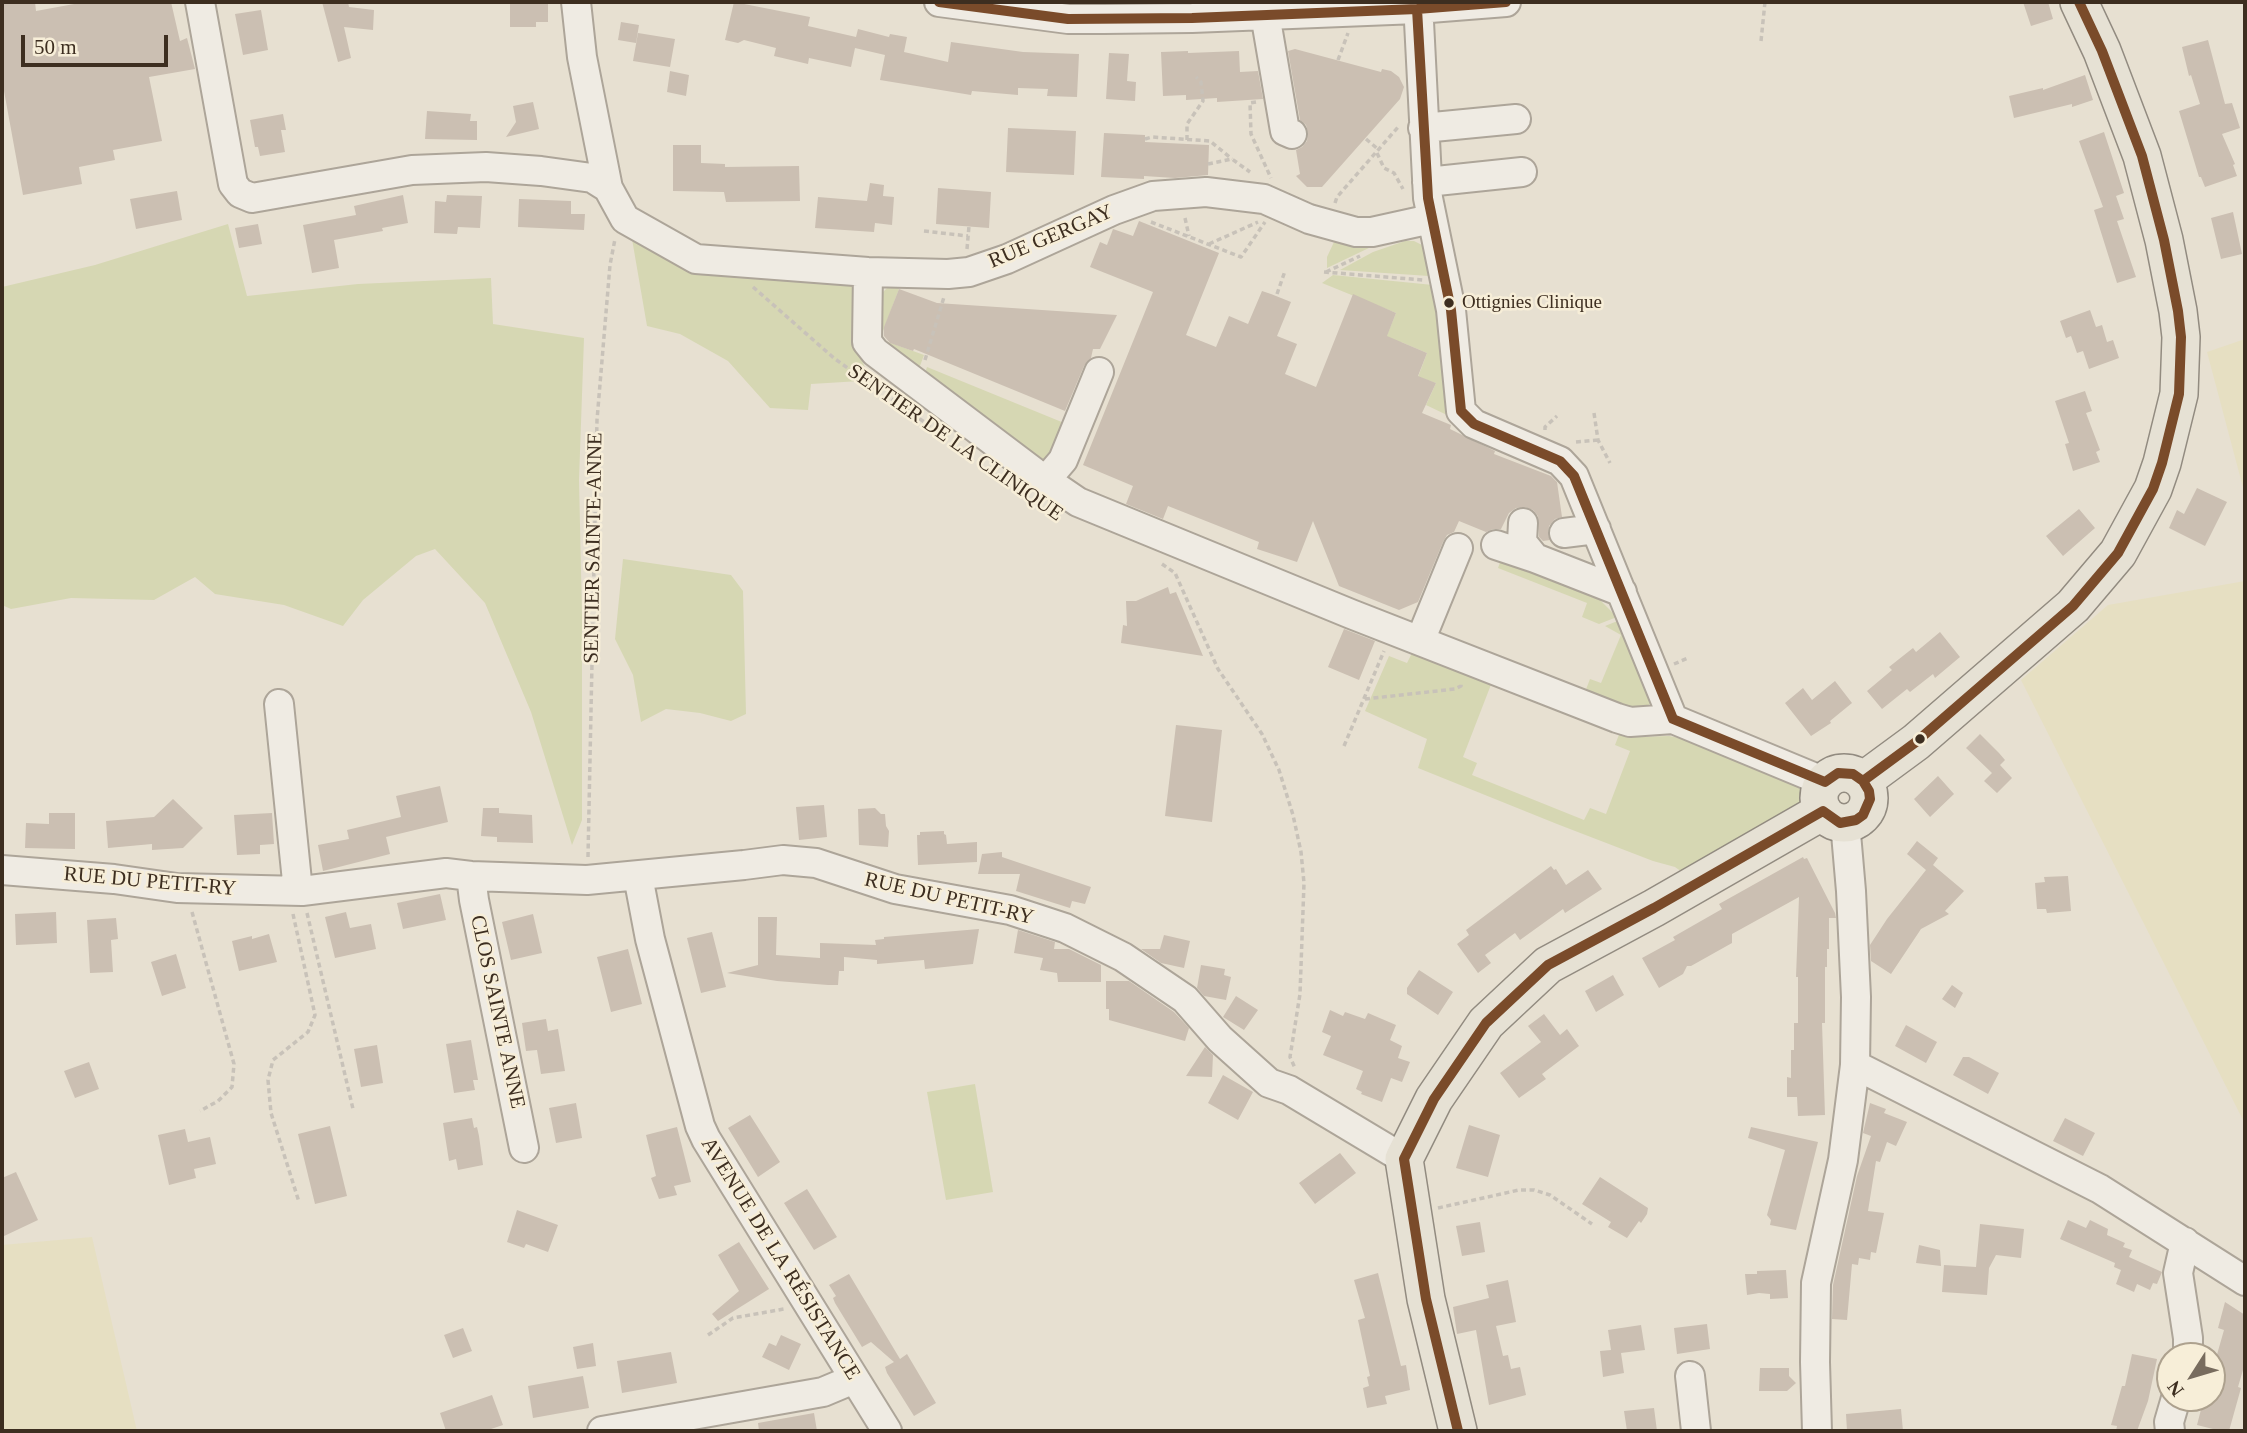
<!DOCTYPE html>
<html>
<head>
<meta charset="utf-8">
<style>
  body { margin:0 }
  #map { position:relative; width:2247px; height:1433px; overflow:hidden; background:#e7e0d1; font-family:Georgia,serif }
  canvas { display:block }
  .frame { position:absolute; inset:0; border:4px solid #3d2e20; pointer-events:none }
  .north { position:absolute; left:2156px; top:1342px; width:70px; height:70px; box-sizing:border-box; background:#f7eed8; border:2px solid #ada18e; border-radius:50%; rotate:233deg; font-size:19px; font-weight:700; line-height:28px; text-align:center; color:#3d2e20 }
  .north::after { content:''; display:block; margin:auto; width:24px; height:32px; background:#786c5e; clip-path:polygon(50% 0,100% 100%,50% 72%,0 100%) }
  .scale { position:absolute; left:21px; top:35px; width:147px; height:32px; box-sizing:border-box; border:4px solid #3d2e20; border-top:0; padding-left:9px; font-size:21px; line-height:24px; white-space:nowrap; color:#3d2e20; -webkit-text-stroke:5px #f7eed8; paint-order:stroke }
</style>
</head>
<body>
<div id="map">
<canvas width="2247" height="1433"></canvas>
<div class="frame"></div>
<div class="north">N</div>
<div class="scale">50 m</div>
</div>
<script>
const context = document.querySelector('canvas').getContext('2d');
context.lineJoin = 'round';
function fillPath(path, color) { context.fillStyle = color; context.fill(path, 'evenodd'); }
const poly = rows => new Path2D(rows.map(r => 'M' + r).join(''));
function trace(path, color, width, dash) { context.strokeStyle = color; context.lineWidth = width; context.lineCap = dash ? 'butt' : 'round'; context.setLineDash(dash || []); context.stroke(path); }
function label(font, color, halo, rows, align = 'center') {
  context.font = font + ' Georgia,serif'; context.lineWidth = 5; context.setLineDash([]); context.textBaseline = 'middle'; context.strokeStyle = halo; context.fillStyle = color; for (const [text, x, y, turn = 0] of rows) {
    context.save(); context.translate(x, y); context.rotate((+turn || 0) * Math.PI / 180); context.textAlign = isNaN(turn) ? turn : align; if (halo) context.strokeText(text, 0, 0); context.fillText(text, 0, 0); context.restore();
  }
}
fillPath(poly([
  [2245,339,2245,495,2207,352],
  [2245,581,2245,1124,2021,680,2108,605],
  [92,1237,137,1431,2,1431,2,1245]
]), '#e6dfc2');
fillPath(poly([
  [228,224,247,296,358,284,491,278,493,324,584,338,579,480,582,615,582,820,572,845,531,712,485,603,435,549,416,556,363,600,343,626,284,605,215,594,195,577,154,600,71,598,11,609,2,605,2,287,95,265],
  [632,239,692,268,857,284,856,344,865,368,860,381,811,384,808,410,770,408,728,361,680,334,647,326],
  [1405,241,1414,241,1422,245,1425,251,1429,276,1340,270,1373,252],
  [1334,242,1348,245,1371,247,1327,268,1327,257],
  [1333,275,1433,285,1447,415,1426,405,1436,383,1418,377,1427,353,1401,342,1360,402,1396,313,1322,283],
  [889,286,898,286,899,289,880,339,924,355,917,374,883,351,876,338,883,292],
  [927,367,1069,425,1056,457,1036,460,923,379],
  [1502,557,1594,594,1617,617,1599,624,1582,617,1587,603,1498,568],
  [623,559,731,575,743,591,746,714,731,721,700,713,666,709,641,722,633,675,615,639],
  [1620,620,1651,702,1646,709,1615,704,1585,692,1590,679,1601,683,1621,635,1605,626],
  [1413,651,1492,682,1463,757,1477,763,1472,775,1584,820,1590,808,1606,814,1630,751,1615,745,1620,732,1639,737,1669,736,1685,739,1793,782,1802,788,1805,796,1802,802,1780,818,1682,872,1675,867,1653,861,1557,824,1418,768,1427,739,1365,711,1389,656,1407,663],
  [975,1084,993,1192,946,1200,927,1092]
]), '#d6d7b3');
fillPath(poly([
  [2,2,35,2,36,11,85,2,171,2,180,41,187,38,195,69,149,77,162,141,113,150,115,160,79,167,82,184,23,195,2,80],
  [322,2,348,2,349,7,374,10,373,30,344,27,351,58,338,62],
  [510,2,548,2,548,22,536,22,536,27,510,27],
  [734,2,810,17,808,26,856,37,858,29,889,37,890,34,907,37,904,52,948,62,951,42,1023,52,1079,54,1077,97,1047,96,1048,89,1018,88,1018,95,972,91,971,95,880,80,885,55,855,48,851,67,809,58,808,64,774,56,776,48,744,40,738,43,725,40],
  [2023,2,2048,2,2053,19,2031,26],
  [261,10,268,50,243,55,235,14],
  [621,22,639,25,636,43,618,40],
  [638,33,675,39,670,67,633,61],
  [2208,40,2225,104,2232,103,2240,128,2222,134,2235,164,2233,165,2237,176,2205,187,2201,177,2199,177,2179,111,2200,104,2191,75,2189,76,2182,47],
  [1295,49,1381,72,1382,69,1391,71,1399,77,1404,87,1400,99,1322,187,1307,187,1296,176,1300,174,1296,150,1302,147,1307,141,1308,133,1306,125,1300,120,1288,51],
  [1188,51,1188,53,1239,51,1240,72,1258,71,1263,99,1217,102,1217,98,1186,100,1186,95,1163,96,1161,52],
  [1109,53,1129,54,1127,81,1136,82,1135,101,1106,99],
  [670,71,689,75,686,96,667,92],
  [2085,75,2093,100,2072,107,2072,104,2014,118,2009,96,2043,88,2043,90],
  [533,102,539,129,506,137,516,122,513,106],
  [427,111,471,114,470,121,477,121,477,140,425,139],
  [283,114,286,130,281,130,285,152,260,156,258,147,255,147,250,120],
  [1008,128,1076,131,1074,175,1006,172],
  [2104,132,2124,193,2116,196,2124,219,2117,221,2136,277,2117,283,2094,210,2103,207,2079,141],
  [1104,133,1145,135,1145,142,1209,145,1208,175,1175,178,1144,176,1144,179,1101,177],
  [673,145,701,145,701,163,725,164,725,167,799,166,800,201,726,202,724,192,673,191],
  [870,183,884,185,883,196,894,197,892,225,875,223,874,232,815,228,818,197,867,201],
  [938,188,991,192,989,228,936,224],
  [177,191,182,220,136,229,130,199],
  [403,195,408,223,382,228,383,231,334,240,339,268,312,273,303,225,356,215,354,206],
  [447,195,482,196,480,228,458,227,457,234,434,233,435,201,446,202],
  [519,199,571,201,571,214,585,214,584,230,518,227],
  [2233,212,2242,254,2221,259,2211,218],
  [1139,221,1219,253,1186,335,1216,347,1229,316,1248,324,1262,291,1271,294,1291,302,1277,336,1297,344,1285,374,1316,387,1353,294,1396,313,1387,336,1427,353,1418,376,1436,383,1422,413,1451,425,1450,429,1495,451,1494,454,1551,476,1557,482,1562,517,1555,519,1549,526,1548,534,1550,540,1543,541,1539,537,1538,516,1533,510,1525,507,1516,508,1509,513,1501,529,1493,529,1486,532,1459,521,1454,532,1447,535,1443,542,1418,602,1399,610,1339,586,1313,521,1297,562,1257,549,1259,542,1168,506,1163,519,1126,504,1133,486,1083,465,1153,292,1090,267,1100,242,1107,245,1113,229,1133,236],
  [258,224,262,244,239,248,235,228],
  [899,289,937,303,1117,315,1100,349,1093,349,1091,358,1084,366,1065,411,914,349,913,351,890,343,884,336,884,327],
  [2090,310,2096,327,2102,325,2107,342,2113,340,2119,358,2089,369,2083,351,2077,353,2071,336,2066,338,2060,321],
  [2085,391,2092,411,2086,413,2100,450,2096,452,2100,462,2073,471,2065,444,2069,443,2055,401],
  [2197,488,2227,502,2205,546,2169,528,2177,510,2184,514],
  [2079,509,2095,528,2063,556,2046,536],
  [1168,587,1170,594,1176,592,1203,656,1121,643,1123,625,1127,626,1126,601,1136,601],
  [1344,629,1375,641,1359,680,1328,667],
  [1940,632,1960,657,1935,678,1933,674,1910,692,1907,689,1882,709,1867,691,1892,670,1889,667,1913,648,1916,652],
  [1835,681,1852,703,1830,721,1831,723,1811,736,1785,703,1803,688,1812,700],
  [1176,725,1222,730,1212,822,1165,816],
  [1980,734,1999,753,2005,760,2000,765,2012,778,1997,793,1984,781,1992,773,1966,748],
  [1938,776,1954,794,1930,817,1914,799],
  [440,786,448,822,386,837,390,854,323,871,318,845,349,839,347,830,401,817,396,796],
  [173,799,203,828,183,848,152,850,152,844,108,848,106,821,154,817],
  [824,805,827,837,799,840,796,807],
  [483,808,499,808,499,813,532,815,533,843,497,842,497,837,481,836],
  [875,808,881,814,885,814,886,826,889,831,888,847,859,845,858,809],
  [49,813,75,813,75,849,25,848,26,823,49,824],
  [272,813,274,844,260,845,260,854,237,855,234,815],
  [944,831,944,834,946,835,947,844,977,842,977,862,918,865,917,835,920,835,920,832],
  [1917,841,1938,858,1933,865,1964,891,1945,911,1949,914,1921,929,1891,974,1871,961,1870,945,1887,919,1926,870,1907,854],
  [1002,852,1002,857,1091,887,1085,904,1072,901,1070,908,1016,891,1020,874,978,874,982,854],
  [1803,857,1804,859,1807,858,1835,913,1836,918,1829,918,1829,949,1827,949,1827,967,1825,967,1825,1023,1822,1023,1825,1115,1798,1116,1797,1097,1787,1097,1787,1077,1791,1078,1791,1050,1794,1050,1794,1023,1798,1023,1798,977,1796,977,1799,897,1732,934,1732,943,1691,966,1687,966,1683,974,1659,988,1642,958,1675,940,1673,937,1722,909,1719,904],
  [1551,866,1554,870,1556,869,1566,885,1588,870,1602,889,1565,913,1563,909,1520,940,1515,933,1485,955,1491,963,1478,973,1457,944,1469,935,1466,930],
  [2068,876,2071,911,2047,913,2046,909,2037,909,2035,883,2045,882,2044,877],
  [440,894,446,920,403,929,397,903],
  [56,912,57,943,16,945,15,914],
  [346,912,350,928,371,924,376,949,335,958,325,917],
  [533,914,542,953,511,960,502,922],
  [758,917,777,917,776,955,820,958,820,943,876,945,875,940,884,939,884,937,979,929,973,964,925,969,924,960,877,964,877,960,844,957,844,971,839,971,838,985,828,985,777,981,727,973,758,965],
  [116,918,118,939,111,940,113,972,90,973,87,920],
  [1018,930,1055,942,1054,949,1069,949,1101,965,1101,982,1058,982,1057,973,1040,970,1043,958,1014,953],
  [712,932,726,987,701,993,687,938],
  [269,934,277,962,239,971,232,941,252,936,252,939],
  [1164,935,1190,941,1184,968,1161,963,1141,949,1160,949],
  [628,949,642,1004,611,1012,597,957],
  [176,954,186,988,162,996,151,962],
  [1201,965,1225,969,1224,975,1231,977,1226,1000,1204,996,1197,988],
  [1419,970,1453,992,1438,1015,1407,994,1407,988],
  [1613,975,1624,995,1596,1012,1585,991],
  [1106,981,1129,981,1174,1012,1189,1028,1185,1041,1109,1020,1109,1009,1106,1009],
  [1952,985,1963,993,1955,1008,1942,999],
  [1236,996,1258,1010,1244,1030,1223,1017],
  [1330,1010,1343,1016,1345,1012,1365,1019,1368,1013,1396,1025,1390,1040,1402,1046,1398,1058,1410,1062,1402,1082,1391,1078,1382,1102,1361,1094,1362,1092,1356,1089,1363,1071,1323,1055,1331,1036,1322,1032],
  [1544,1014,1560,1035,1567,1029,1579,1046,1542,1074,1546,1079,1519,1098,1500,1073,1541,1042,1528,1026],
  [546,1019,548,1031,558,1029,565,1071,541,1074,537,1050,526,1051,522,1023],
  [1906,1025,1937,1042,1926,1063,1895,1046],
  [471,1040,478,1080,473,1080,475,1090,454,1093,446,1044],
  [377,1045,383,1083,361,1087,354,1049],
  [1205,1047,1213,1055,1212,1077,1186,1076],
  [1963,1057,1969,1057,1999,1073,1988,1094,1953,1075],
  [89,1062,99,1089,75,1098,64,1071],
  [1223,1075,1253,1092,1238,1120,1208,1103],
  [576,1103,582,1138,556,1143,549,1108],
  [1870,1103,1886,1109,1884,1113,1907,1122,1896,1146,1887,1142,1880,1162,1876,1161,1868,1211,1884,1213,1876,1253,1871,1252,1870,1260,1859,1258,1858,1265,1852,1264,1847,1320,1832,1319,1833,1285,1857,1176,1871,1136,1863,1133],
  [750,1115,780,1162,758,1177,728,1128],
  [472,1118,474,1128,477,1127,479,1136,483,1165,458,1170,456,1159,449,1161,443,1123],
  [2065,1118,2095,1133,2083,1156,2053,1141],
  [1469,1125,1500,1135,1488,1177,1456,1168],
  [330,1126,347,1196,315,1204,298,1134],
  [677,1127,691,1182,674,1186,677,1195,659,1199,651,1178,656,1176,646,1135],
  [1751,1127,1818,1142,1796,1230,1770,1225,1771,1220,1767,1215,1785,1150,1748,1138],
  [185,1129,188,1142,210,1137,216,1164,194,1169,196,1178,169,1185,158,1135],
  [1340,1153,1356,1173,1315,1204,1299,1183],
  [16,1172,38,1220,2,1237,2,1178],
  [1600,1177,1648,1208,1647,1214,1641,1223,1639,1221,1627,1238,1608,1227,1611,1222,1582,1204],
  [807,1189,837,1237,814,1250,784,1203],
  [517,1210,558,1225,548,1252,526,1244,524,1248,507,1242],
  [2068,1220,2086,1228,2090,1220,2108,1229,2107,1235,2125,1243,2123,1247,2132,1250,2129,1257,2162,1272,2157,1284,2153,1283,2150,1290,2137,1284,2134,1292,2116,1284,2121,1270,2114,1267,2115,1263,2060,1239],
  [1480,1222,1485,1252,1462,1256,1456,1226],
  [1980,1224,2024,1229,2021,1258,1996,1255,1989,1268,1987,1295,1942,1292,1944,1265,1976,1267],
  [739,1242,769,1289,718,1321,712,1314,739,1291,718,1255],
  [1919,1245,1940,1250,1941,1266,1916,1263],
  [1786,1270,1788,1298,1770,1299,1770,1294,1759,1293,1747,1295,1745,1274,1757,1274,1757,1271],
  [1378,1273,1401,1366,1406,1365,1410,1390,1385,1396,1387,1404,1367,1408,1363,1388,1369,1386,1367,1377,1370,1376,1358,1320,1365,1318,1354,1280],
  [849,1274,900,1359,907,1354,936,1403,914,1416,887,1373,885,1367,894,1362,871,1342,862,1347,835,1303,833,1298,836,1296,829,1285],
  [1508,1280,1516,1322,1496,1326,1503,1356,1508,1355,1511,1369,1520,1367,1526,1395,1489,1405,1476,1330,1457,1334,1453,1307,1489,1298,1486,1285],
  [2225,1302,2245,1315,2245,1363,2238,1387,2241,1388,2229,1431,2221,1431,2197,1425,2204,1398,2212,1398,2212,1372,2224,1330,2218,1328],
  [1707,1324,1710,1349,1677,1354,1674,1328],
  [1641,1325,1645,1350,1621,1353,1624,1373,1603,1377,1600,1351,1611,1350,1608,1330],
  [463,1328,472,1351,453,1358,444,1335],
  [781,1335,801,1344,789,1370,762,1357,769,1343,776,1346],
  [593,1343,596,1366,577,1369,573,1347],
  [671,1352,677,1383,622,1393,617,1361],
  [2132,1354,2157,1359,2148,1401,2137,1431,2116,1431,2117,1426,2111,1425,2122,1386,2125,1386],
  [1760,1368,1789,1368,1789,1376,1796,1383,1787,1391,1759,1391],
  [583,1376,589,1408,533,1418,528,1386],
  [492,1395,503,1425,485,1431,446,1431,440,1413],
  [1654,1408,1657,1431,1627,1431,1624,1411],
  [1901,1409,1903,1431,1847,1431,1846,1414],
  [814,1413,817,1431,759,1431,758,1423]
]), '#cbbfb2');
const minor = poly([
  [200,2,233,184,240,193,252,198,412,170,486,167,541,171,592,178,608,188],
  [576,2,582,57,608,188,625,219,696,259,868,272,948,274,969,272,1007,259,1114,210,1153,196,1206,192,1264,199,1309,219,1356,232,1372,232,1431,219],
  [939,2,1068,19,1104,19,1192,18,1417,9,1506,2],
  [1418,2,1428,198,1451,310,1461,411,1474,424,1560,461,1574,476,1673,719,1825,782],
  [1265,14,1285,131,1292,134],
  [1423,128,1516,119],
  [1427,182,1522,172],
  [868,272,867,342,875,352,1034,472,1078,502,1351,614,1617,718,1630,722,1673,719],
  [1046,480,1063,460,1099,372],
  [1523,523,1522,542,1535,558,1622,592],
  [1564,533,1596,529],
  [1496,545,1535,558],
  [1420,641,1458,548],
  [279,704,298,891],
  [2,870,114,879,177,888,302,891,446,873,471,876,587,880,744,865,783,860,816,863,895,889,1010,910,1065,928,1123,957,1185,999,1220,1039,1269,1083,1289,1090,1404,1159],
  [471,876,474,900,524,1148],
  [638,876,650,939,700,1126,706,1139,887,1431],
  [1855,1065,2100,1189,2245,1281],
  [2185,1242,2178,1273,2188,1338,2188,1356],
  [1690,1376,1696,1431],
  [602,1431,823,1392,854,1379],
  [1817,1431,1815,1362,1816,1283,1843,1160,1855,1065,1856,997,1851,891,1845,822],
  [2170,1431,2169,1422,2176,1398]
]);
const major = poly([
  '1819 798a25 25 0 1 1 50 0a25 25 0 1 1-50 0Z',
  [1863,781,1916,742,2073,606,2118,553,2153,489,2162,463,2179,394,2181,337,2178,311,2164,240,2142,156,2102,51,2079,2],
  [1458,1431,1426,1299,1404,1159,1434,1099,1486,1023,1548,965,1654,908,1823,811]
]);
trace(minor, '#ada599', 32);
trace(major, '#928b80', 40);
trace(poly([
  [1761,41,1765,2],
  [1338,60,1348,33],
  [1256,102,1250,103,1251,134,1271,178],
  [1145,139,1152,137,1210,141,1232,159],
  [1366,139,1379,150],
  [1187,140,1187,124,1203,101,1201,82,1196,77],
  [1377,153,1384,168,1394,173,1403,189],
  [1208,164,1232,159,1250,172],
  [1335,203,1337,197,1399,126],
  [1185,218,1189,236],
  [1151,222,1241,257,1265,222],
  [924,231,968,236],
  [1209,244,1258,222],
  [967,249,969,226],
  [1324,272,1423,280],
  [1326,272,1360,256],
  [753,287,835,359,937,431],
  [1277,294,1285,271],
  [925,360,944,297],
  [1594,413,1598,440,1610,463],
  [1545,430,1545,427,1557,416],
  [1576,442,1598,440],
  [1162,564,1175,573,1218,669,1262,734,1279,770,1293,815,1301,852,1304,883,1300,994,1290,1057,1295,1068],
  [1674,664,1688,658],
  [1365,699,1455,689,1461,686,1461,683],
  [1344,746,1384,651],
  [588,857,597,420,610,265,615,239],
  [192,912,234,1064,232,1087,218,1101,200,1111],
  [307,913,353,1109],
  [293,914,315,1015,308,1032,273,1060,268,1080,271,1113,299,1202],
  [1438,1208,1519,1190,1534,1190,1550,1195,1592,1224],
  [708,1335,733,1318,784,1309]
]), '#c8c2b9', 3.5, [5, 3.5]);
trace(minor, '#efebe3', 28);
trace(major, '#e6e1d4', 37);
trace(poly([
  [939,2,1068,19,1192,18,1417,9,1506,2],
  [1417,9,1428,198,1451,310,1461,411,1474,424,1560,461,1574,476,1673,719,1825,782,1838,773,1853,774,1863,781,1869,791,1870,799,1863,815,1856,820,1840,823,1823,811,1654,908,1548,965,1486,1023,1434,1099,1404,1159,1426,1299,1458,1431],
  [1863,781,1916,742,2073,606,2118,553,2153,489,2162,463,2179,394,2181,337,2178,311,2164,240,2142,156,2102,51,2079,2]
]), '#7a4b2a', 10);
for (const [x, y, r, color] of [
  [1449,303,6,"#3d2e20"],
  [1920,739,6,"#3d2e20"]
]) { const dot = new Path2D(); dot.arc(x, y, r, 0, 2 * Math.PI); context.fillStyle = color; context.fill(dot); trace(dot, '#f7eed8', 2.5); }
label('19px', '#3d2e20', '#f7eed8', [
  ["Ottignies Clinique",1462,303]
], 'left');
label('21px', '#3d2e20', '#f7eed8', [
  ["RUE GERGAY",1051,237,-23],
  ["SENTIER DE LA CLINIQUE",955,443,35],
  ["SENTIER SAINTE-ANNE",594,548,-89],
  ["RUE DU PETIT-RY",150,882,5],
  ["RUE DU PETIT-RY",949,899,13],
  ["CLOS SAINTE ANNE",497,1012,78],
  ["AVENUE DE LA RÉSISTANCE",780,1259,58]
]);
</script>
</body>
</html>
